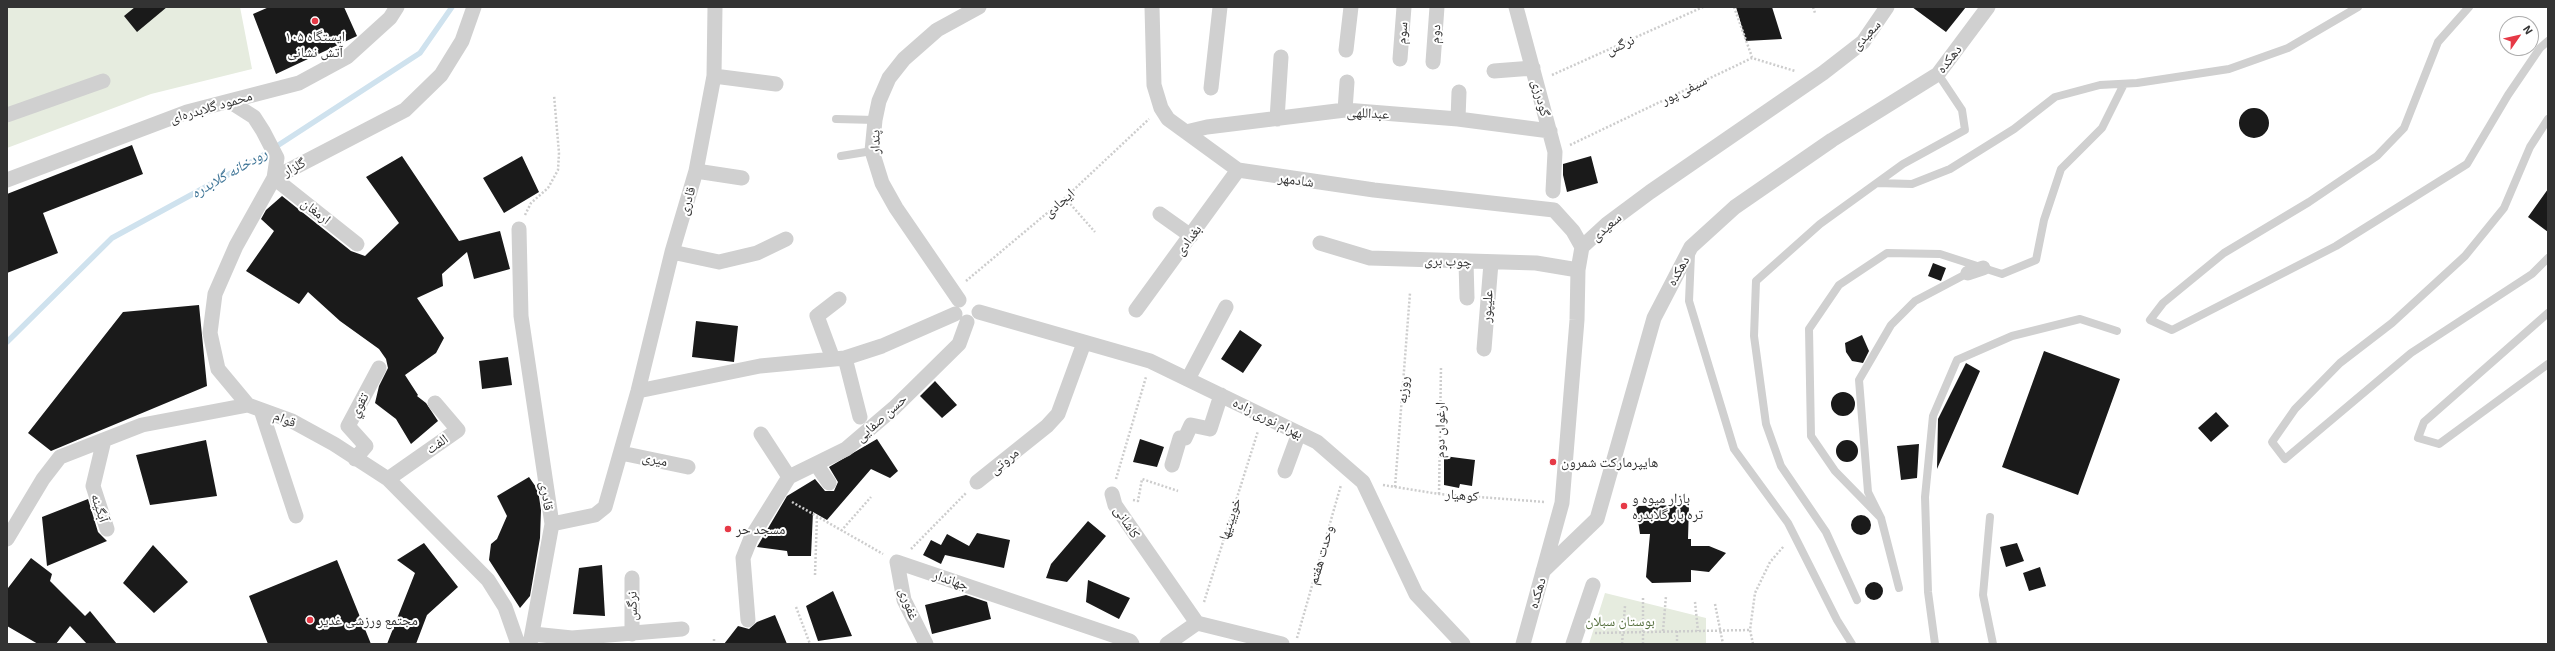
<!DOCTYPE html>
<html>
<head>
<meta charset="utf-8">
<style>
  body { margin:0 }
  #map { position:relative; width:2555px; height:651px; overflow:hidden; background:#fff; font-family:"Exo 2",sans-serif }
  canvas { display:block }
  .frame { position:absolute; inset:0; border:8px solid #333; pointer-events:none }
  .north { position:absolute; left:2499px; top:16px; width:40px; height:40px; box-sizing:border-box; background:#fff; border:1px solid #adadad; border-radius:50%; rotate:56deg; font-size:11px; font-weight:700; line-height:16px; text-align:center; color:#333 }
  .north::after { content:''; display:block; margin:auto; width:14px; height:18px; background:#e63946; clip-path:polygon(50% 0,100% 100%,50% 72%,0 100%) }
</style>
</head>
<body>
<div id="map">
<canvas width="2555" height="651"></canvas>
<div class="frame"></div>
<div class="north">N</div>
</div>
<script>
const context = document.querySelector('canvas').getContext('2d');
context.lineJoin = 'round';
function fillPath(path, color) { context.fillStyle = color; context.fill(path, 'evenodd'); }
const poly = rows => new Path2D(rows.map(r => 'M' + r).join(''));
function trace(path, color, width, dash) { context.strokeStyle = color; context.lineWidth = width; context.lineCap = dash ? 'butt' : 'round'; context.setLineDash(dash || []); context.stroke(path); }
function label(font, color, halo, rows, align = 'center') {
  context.font = font + ' "Exo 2","Noto Naskh Arabic",sans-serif'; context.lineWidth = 4; context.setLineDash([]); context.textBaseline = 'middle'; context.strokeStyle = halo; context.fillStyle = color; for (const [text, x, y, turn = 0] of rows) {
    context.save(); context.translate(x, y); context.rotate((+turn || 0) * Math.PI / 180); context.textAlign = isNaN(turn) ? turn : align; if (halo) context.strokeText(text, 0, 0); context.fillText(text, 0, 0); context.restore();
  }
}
fillPath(poly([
  [7,7,240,7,252,69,151,94,7,148],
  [1605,593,1706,618,1706,644,1589,644]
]), '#e6ecdf');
trace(poly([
  [7,342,112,238,257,159,420,53,452,7]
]), '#cfe2ee', 5.5);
fillPath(poly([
  [135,7,167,7,137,32,124,16],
  [269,7,344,7,357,36,276,74,253,14],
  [1736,7,1772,7,1782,39,1746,41],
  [1912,7,1966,7,1946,32],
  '2239 123a15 15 0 1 1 30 0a15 15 0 1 1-30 0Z',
  [132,145,143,174,43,213,58,253,7,273,7,194],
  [402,156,459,241,500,231,510,269,474,279,467,252,442,274,443,286,417,298,444,338,436,353,405,375,418,395,417,396,426,403,438,421,411,444,396,419,375,403,379,386,388,368,386,359,379,349,340,321,308,292,299,304,246,271,274,231,261,219,266,210,282,196,351,251,365,256,399,223,366,177],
  [522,156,539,192,504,213,483,178],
  [1591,156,1598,183,1567,192,1563,175,1563,164],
  [2548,189,2548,232,2528,217],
  [1933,263,1946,268,1941,281,1928,276],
  [199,305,207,386,51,451,28,433,123,312],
  [696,321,738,326,734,362,692,357],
  [1240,330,1262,345,1243,373,1221,359],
  [1862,335,1869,351,1863,363,1852,361,1846,352,1845,343],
  [2044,351,2120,379,2078,495,2002,467],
  [508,357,512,385,482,389,479,361],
  [1966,363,1980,371,1937,469,1938,419],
  [935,381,957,405,942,418,920,396],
  '1831 404a12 12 0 1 1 24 0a12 12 0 1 1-24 0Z',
  [2216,412,2229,426,2211,442,2198,428],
  [877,439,898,471,890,478,871,469,827,520,813,512,811,556,788,556,787,551,757,547,787,496,815,479,825,491,834,491,838,482,829,467],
  [1140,439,1164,447,1157,467,1133,462],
  '1836 451a11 11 0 1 1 22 0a11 11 0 1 1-22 0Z',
  [206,440,217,496,150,505,136,455],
  [1919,444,1917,478,1901,480,1897,446],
  [1444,456,1475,460,1472,486,1460,484,1459,488,1444,485],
  [529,477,538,490,541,510,540,538,530,596,520,608,489,560,491,544,497,539,507,516,497,496],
  [88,499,98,532,107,541,47,566,42,517],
  [1689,505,1688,539,1691,539,1691,546,1709,546,1726,553,1709,572,1691,570,1691,582,1652,583,1646,577,1650,534,1640,534,1636,506],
  '1851 525a10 10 0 1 1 20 0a10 10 0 1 1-20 0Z',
  [1088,521,1106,536,1067,582,1046,578,1051,564],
  [977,533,1010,540,1004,568,945,555,941,564,923,555,931,540,941,545,947,534,969,546],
  [424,543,458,587,427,615,416,644,387,644,415,573,397,560],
  [2017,543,2024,561,2006,567,2000,547],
  [153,545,188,582,154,613,123,583],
  [31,558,52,574,50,581,85,616,90,611,117,644,87,644,70,626,56,644,38,644,7,626,8,588],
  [337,560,371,644,268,644,249,596],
  [602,565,605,616,573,614,579,568],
  [2040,567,2046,586,2029,591,2023,573],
  [1088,580,1130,598,1119,619,1086,602],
  '1865 591a9 9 0 1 1 18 0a9 9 0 1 1-18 0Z',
  [833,591,852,636,818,641,806,606],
  [966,595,987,602,991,619,932,634,925,605],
  [775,615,787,644,724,644,738,626,749,629,757,622]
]), '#1a1a1a');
trace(poly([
  [1734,7,1752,57],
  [1813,7,1815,13],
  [1552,75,1703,7],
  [1570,145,1752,58,1795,71],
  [1065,198,1095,232],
  [525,215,531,203,548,188,558,170,559,153,554,95],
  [966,281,1065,198,1149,119],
  [1116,479,1146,377],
  [1383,485,1439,494,1545,502],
  [1395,487,1410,293],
  [1439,494,1441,367],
  [1133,500,1138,501,1142,479,1178,491],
  [792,502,883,554],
  [841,531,871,497],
  [911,549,966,493],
  [815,575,817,516],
  [1204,602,1258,431],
  [1695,602,1698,631],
  [1715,604,1723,644],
  [796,607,810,644],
  [1663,631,1666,596],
  [1677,631,1677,644],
  [1595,633,1750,630],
  [1297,638,1341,485],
  [714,639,714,644],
  [1622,644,1625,606],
  [1643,644,1643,597],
  [1753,644,1750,630,1755,593,1770,562,1784,546]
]), '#cdcdcd', 2.5, [2, 2]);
trace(poly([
  [2469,7,2438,42,2404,128,2377,156,2309,202,2224,253,2163,303,2150,320,2172,330,2336,246,2467,164,2508,95,2540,48,2548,41],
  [836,119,875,120],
  [2548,119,2530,147,2504,208,2465,256,2392,323,2340,363,2295,409,2272,442,2285,459,2411,353,2532,274,2548,258],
  [841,156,872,151],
  [1877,183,1912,184,1950,169,2014,129,2055,97,2100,85,2137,83,2229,69,2288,48,2358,7],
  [1691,254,1689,301,1734,449,1788,523,1837,620,1852,644],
  [2548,313,2424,422,2418,438,2439,444,2548,364],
  [1990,517,1983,595,1993,644],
  [1881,518,1835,471,1811,436,1809,329,1839,285,1887,253,1940,254,2002,274,2036,260,2044,220,2061,169,2102,128,2124,84],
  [1899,588,1881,518,1868,492,1859,380,1891,325,1915,301,1968,273],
  [1857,600,1826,532,1781,466,1766,424,1754,336,1756,281,1820,224,1903,164,1965,130,1962,110,1938,74],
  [1935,644,1928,592,1925,497,1933,416,1957,360,2012,336,2080,319,2117,331]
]), '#d0d0d0', 8);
trace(poly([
  [1152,7,1154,85,1161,108,1168,119,1238,170,1374,190,1554,210,1573,231,1582,247],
  [1516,7,1555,152,1553,191],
  [1346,50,1351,7],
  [1400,59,1404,7],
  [1433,62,1437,7],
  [1494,71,1533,68],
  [714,76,776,84],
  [1211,88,1220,7],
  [229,101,254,117,263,131,277,158,274,178],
  [1345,110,1347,82],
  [7,115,103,81],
  [1277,119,1281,57],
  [1458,119,1459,92],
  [1186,132,1207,127,1345,110,1458,119,1550,131],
  [696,171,742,178],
  [274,178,357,244],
  [7,180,187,112,299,83,347,57,390,18,397,7],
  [1160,214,1191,236],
  [519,229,521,316,552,524,530,644],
  [1320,243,1370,258,1536,263,1578,270],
  [672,252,719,262,757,253,786,239],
  [1466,262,1467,298],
  [1968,273,1983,268],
  [959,300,896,208,882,183,872,151,875,120,879,101,889,78,904,59,937,30,979,7],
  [1136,310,1238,170],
  [979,312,1150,361,1317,442,1363,482,1416,594,1463,644],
  [1484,349,1491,263],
  [845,358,860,417],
  [833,359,817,316,839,299],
  [1188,379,1226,307],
  [638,391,760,366,845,358,882,346,955,314],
  [248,405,218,369,210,333,215,294,236,246,274,178,405,110,441,75,462,41,474,7],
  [261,410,296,516],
  [761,434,789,477],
  [104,440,93,486,107,529],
  [621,453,688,467],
  [355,459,366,446,348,426,379,368],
  [816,464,829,483],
  [1172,465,1180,438,1185,438,1191,425,1210,429,1221,395],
  [1285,471,1299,433],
  [388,479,458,430,435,403],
  [977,482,1047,426,1058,414,1084,343],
  [1112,494,1115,505,1197,623],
  [552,524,595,515,605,507,638,391,672,252,696,171,714,76,715,7],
  [7,539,43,479,60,457,142,425,248,405,292,421,334,444,388,479,488,580,505,607,518,644],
  [1543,571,1597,519,1654,318,1691,247,1735,207,1832,140,1938,74,1988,7],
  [632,578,632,634],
  [748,620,743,558,751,538,789,477,846,449,894,408,959,344,967,322],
  [533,634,572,638,682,629],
  [926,644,904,600,897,562,1130,641,1132,644],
  [1167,644,1197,623,1282,644],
  [1523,644,1562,503,1577,320,1578,270,1582,247,1607,224,1650,192,1823,73,1863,42,1887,7],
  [1573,644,1593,585]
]), '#d0d0d0', 15);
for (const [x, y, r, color] of [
  [315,21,4,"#e63946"],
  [1553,462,4,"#e63946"],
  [1624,506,4,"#e63946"],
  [728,529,4,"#e63946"],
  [310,620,4,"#e63946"]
]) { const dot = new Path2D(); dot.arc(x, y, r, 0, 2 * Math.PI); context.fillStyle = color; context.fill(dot); trace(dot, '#fff', 1.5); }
label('14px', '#333', '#fff', [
  ["سوم",1402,33,-86],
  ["دوم",1435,34,-86],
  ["سعیدی",1866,35,-47],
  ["نرگس",1620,45,-24],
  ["دهکده",1949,59,-52],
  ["سیفی پور",1684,90,-26],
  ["گودرزی",1541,98,76],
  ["محمود گلابدره‌ای",211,107,-16],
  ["عبداللهی",1368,113,3],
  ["پندار",875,142,-91],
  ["گلزار",294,167,-28],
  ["شادمهر",1296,180,8],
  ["قادری",687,201,-73],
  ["ایجادی",1059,203,-41],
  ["ارمغان",316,211,38],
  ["سعیدی",1606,227,-41],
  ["بغدادی",1188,240,-53],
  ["چوب بری",1448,261,2],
  ["دهکده",1678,271,-61],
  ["علیپور",1487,306,-86],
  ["روزبه",1403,390,-85],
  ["تقوي",359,405,-62],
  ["حسن صفایی",881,418,-42],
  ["بهرام نوری زاده",1268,418,26],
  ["قوام",285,419,22],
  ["ارغوان دوم",1440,430,-89],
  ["الفت",437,444,-36],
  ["میری",655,459,12],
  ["مروتی",1004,461,-39],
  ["کوهیار",1462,495,5],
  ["قادری",547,496,82],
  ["آبگینه",100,508,72],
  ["خویینیها",1230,519,-72],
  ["کاشانی",1127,522,57],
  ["وحدت هفتم",1321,555,-74],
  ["جهاندار",951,580,19],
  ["دهکده",1537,593,-74],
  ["غفوری",909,604,70],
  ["نرگس",632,606,-91]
]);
label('14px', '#333', '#fff', [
  ["ایستگاه ۱۰۵",315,36,"center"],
  ["آتش نشانی",315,52,"center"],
  ["هایپرمارکت شمرون",1561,462],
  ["بازار میوه و",1632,498],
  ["تره بار گلابدره",1632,514],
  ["مسجد حر",736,529],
  ["مجتمع ورزشی غدیر",318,620]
], 'left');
label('14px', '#56703f', '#fff', [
  ["بوستان سبلان",1620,621]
]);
label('italic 15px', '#3f7597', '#fff', [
  ["رودخانه گلابدره",229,173,-30]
]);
</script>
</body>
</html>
